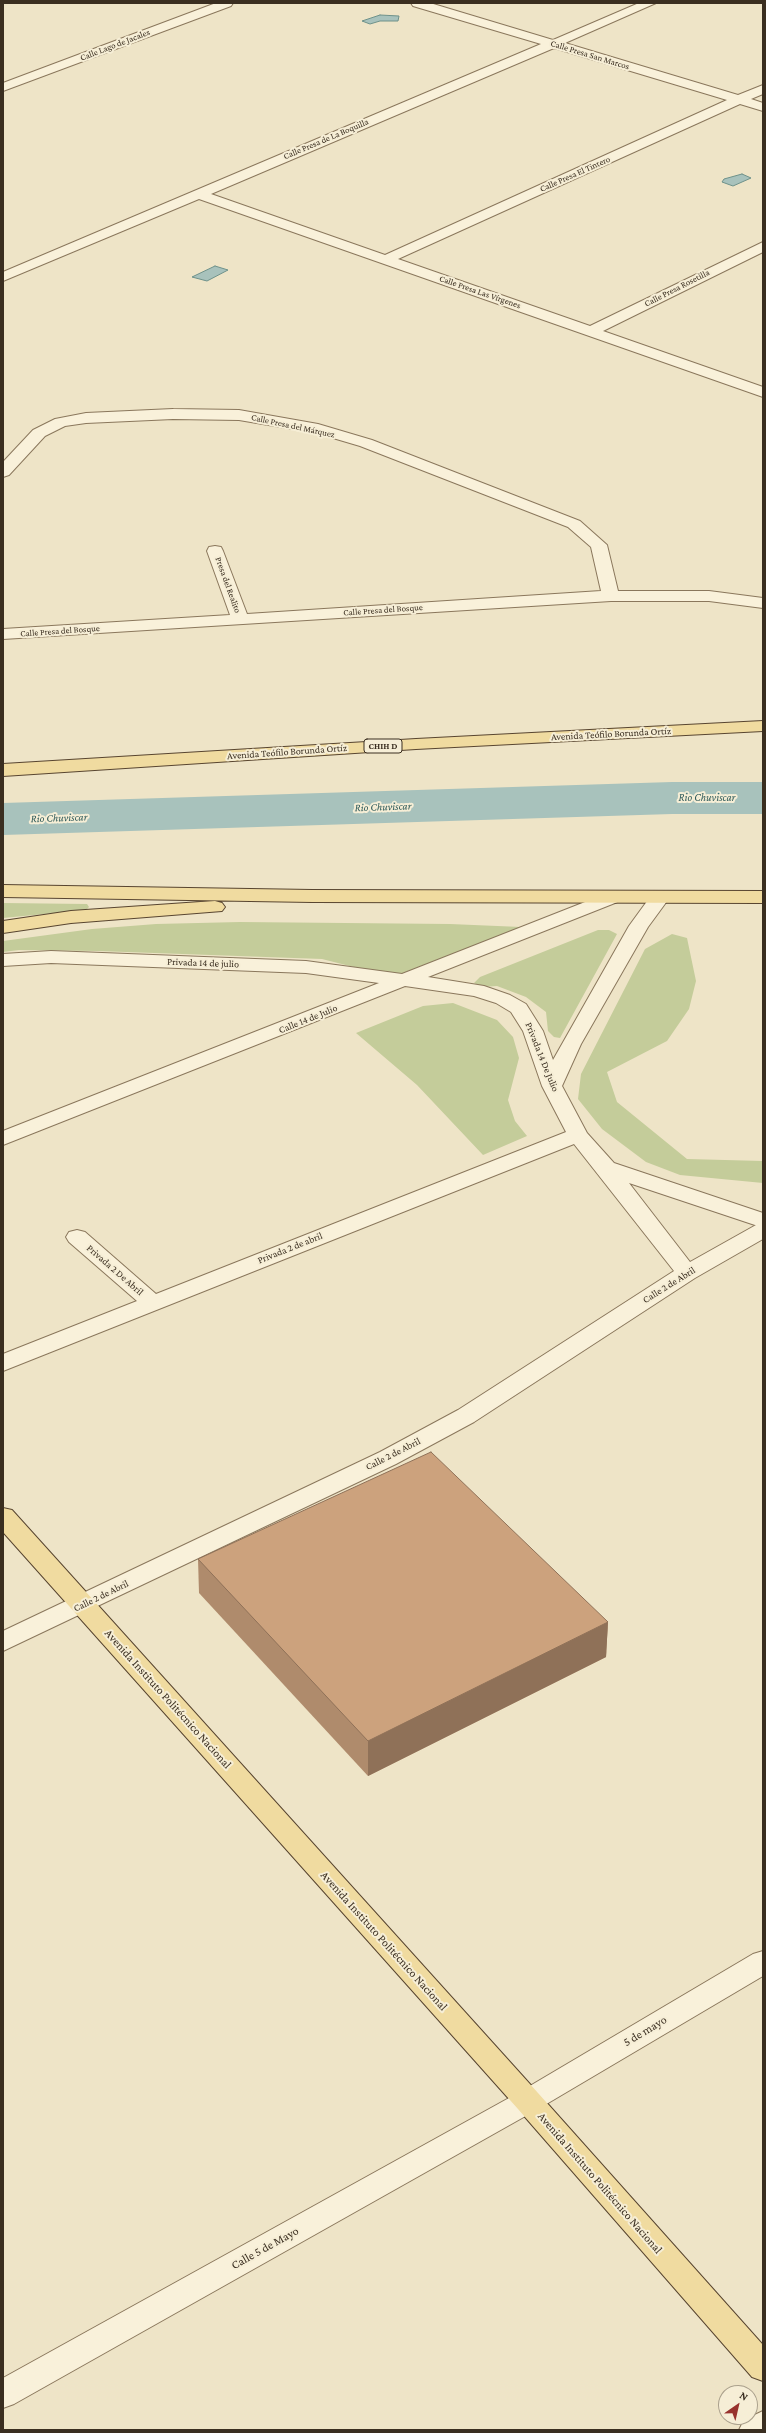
<!DOCTYPE html>
<html>
<head>
<meta charset="utf-8">
<style>
  body { margin:0 }
  #map { position:relative; width:766px; height:2433px; overflow:hidden; background:#eee4c7; font-family:"Crimson Pro",serif }
  canvas { display:block }
  .frame { position:absolute; inset:0; border:4px solid #3a2e20; pointer-events:none }
  .north { position:absolute; left:718px; top:2385px; width:40px; height:40px; box-sizing:border-box; background:#f6eed6; border:1px solid #aba18d; border-radius:50%; rotate:34deg; font-size:11px; font-weight:700; line-height:16px; text-align:center; color:#3a2e20 }
  .north::after { content:''; display:block; margin:auto; width:14px; height:18px; background:#98322d; clip-path:polygon(50% 0,100% 100%,50% 72%,0 100%) }
</style>
</head>
<body>
<div id="map">
<canvas width="766" height="2433"></canvas>
<div class="frame"></div>
<div class="north">N</div>
</div>
<script>
const context = document.querySelector('canvas').getContext('2d');
context.lineJoin = 'round';
function fillPath(path, color) { context.fillStyle = color; context.fill(path, 'evenodd'); }
const poly = rows => new Path2D(rows.map(r => 'M' + r).join(''));
function trace(path, color, width, dash) { context.strokeStyle = color; context.lineWidth = width; context.lineCap = dash ? 'butt' : 'round'; context.setLineDash(dash || []); context.stroke(path); }
function label(font, color, halo, rows, align = 'center') {
  context.font = font + ' "Crimson Pro",serif'; context.lineWidth = 4; context.setLineDash([]); context.textBaseline = 'middle'; context.strokeStyle = halo; context.fillStyle = color; for (const [text, x, y, turn = 0] of rows) {
    context.save(); context.translate(x, y); context.rotate((+turn || 0) * Math.PI / 180); context.textAlign = isNaN(turn) ? turn : align; if (halo) context.strokeText(text, 0, 0); context.fillText(text, 0, 0); context.restore();
  }
}
fillPath(poly([
  [3,903,87,904,89,907,86,910,3,918],
  [240,922,450,924,521,927,393,977,322,959,98,951,19,950,3,952,3,941,92,929,156,924],
  [598,930,609,930,617,934,560,1038,554,1037,548,1031,546,1012,526,997,497,986,482,987,474,983,480,977],
  [672,934,687,938,696,981,689,1009,667,1041,607,1072,617,1102,687,1159,763,1161,763,1183,680,1175,646,1162,602,1129,578,1099,581,1074,645,949],
  [453,1003,497,1020,513,1037,519,1058,508,1100,515,1121,527,1136,483,1155,417,1085,356,1033,423,1006]
]), '#c4cc9a');
const water = poly([
  [380,15,399,16,398,21,380,21,370,24,362,21,380,15],
  [742,174,751,178,733,186,722,182,724,179,742,174],
  [215,266,228,270,207,281,192,277,215,266]
]);
fillPath(water, '#a8c2bc');
trace(water, '#6e918a', 1);
fillPath(poly([
  [672,782,763,782,763,814,672,814,3,835,3,803,672,782]
]), '#a8c2bc');
const minor = poly([
  [216,3,233,3,231,6,3,91,3,83,216,3],
  [411,3,430,3,553,40,639,3,656,3,565,43,738,95,763,85,763,94,751,99,763,103,763,111,740,104,398,259,590,326,763,242,763,252,603,331,763,387,763,397,199,199,3,281,3,272,541,44,413,6,411,3],
  [554,48,727,100,385,255,211,194,554,48],
  [173,409,239,410,318,424,372,440,580,521,607,545,618,591,709,591,763,598,763,608,709,601,611,601,3,639,3,629,230,615,207,551,209,547,215,546,221,547,223,551,247,614,601,591,591,547,568,527,360,446,316,433,239,420,173,419,86,423,65,426,45,436,9,475,3,477,3,462,33,430,55,419,86,413,173,409],
  [613,891,620,893,623,897,620,901,428,977,484,986,510,995,526,1004,543,1031,553,1060,629,926,653,893,660,891,667,893,670,897,648,927,581,1044,562,1086,587,1133,614,1163,763,1213,763,1239,695,1278,474,1422,396,1464,3,1651,3,1631,380,1452,458,1410,674,1271,574,1144,3,1371,3,1354,137,1301,69,1242,66,1237,69,1232,77,1230,85,1232,156,1294,566,1132,542,1086,523,1031,511,1012,496,1003,474,996,405,986,3,1145,3,1131,379,983,306,973,51,963,3,966,3,954,51,951,306,961,402,974,613,891],
  [629,1183,755,1225,756,1225,690,1262,629,1183],
  [763,1951,763,1976,538,2109,14,2404,3,2408,3,2378,518,2093,753,1954,763,1951],
  [763,2411,763,2430,739,2430,744,2420,763,2411]
]);
const major = poly([
  [763,721,763,731,416,749,3,776,3,764,416,739,763,721],
  [3,885,312,890,763,891,763,903,312,902,3,897,3,885],
  [215,901,222,903,225,907,222,911,71,923,3,933,3,921,71,911,215,901],
  [3,1508,12,1510,538,2093,763,2345,763,2381,752,2377,518,2109,3,1532,3,1508]
]);
trace(minor, '#8a775c', 2);
trace(major, '#584530', 2);
fillPath(minor, '#f9f1da');
fillPath(major, '#f0dba0');
fillPath(poly([
  [198,1559,608,1622,606,1657,368,1776,199,1593]
]), '#af8b6c');
fillPath(poly([
  [608,1622,606,1657,368,1776,368,1741]
]), '#8f7158');
const building = poly([
  [431,1452,608,1622,368,1741,198,1559,431,1452]
]);
fillPath(building, '#cca27d');
trace(building, '#8f7158', 1);
label('9px', '#3a2e20', '#f6eed6', [
  ["Calle Lago de Jacales",115,45,-21],
  ["Calle Presa San Marcos",590,55,17],
  ["Calle Presa de La Boquilla",326,139,-23],
  ["Calle Presa El Tintero",575,174,-24],
  ["Calle Presa Rosetilla",677,288,-27],
  ["Calle Presa Las Vírgenes",480,292,19],
  ["Calle Presa del Márquez",293,426,12],
  ["Presa del Realito",228,585,70],
  ["Calle Presa del Bosque",383,610,-4],
  ["Calle Presa del Bosque",60,631,-4]
]);
for (const [x, y, w] of [
  [383,746,38]
]) { const box = new Path2D(); box.roundRect(x - w / 2, y - 7, w, 14, 3); context.fillStyle = '#f6eed6'; context.fill(box); trace(box, '#3a2e20', 1); }
label('bold 9px', '#3a2e20', null, [
  ["CHIH D",383,746]
]);
label('10px', '#3a2e20', '#f6eed6', [
  ["Avenida Teófilo Borunda Ortíz",611,734,-3],
  ["Avenida Teófilo Borunda Ortíz",287,752,-4],
  ["Privada 14 de julio",203,963,2],
  ["Calle 14 de Julio",308,1019,-22],
  ["Privada 14 De Julio",542,1057,68],
  ["Privada 2 de abril",290,1248,-22],
  ["Privada 2 De Abril",115,1270,41],
  ["Calle 2 de Abril",669,1285,-32],
  ["Calle 2 de Abril",393,1454,-27],
  ["Calle 2 de Abril",101,1596,-26]
]);
label('italic 11px', '#2f5a59', '#f6eed6', [
  ["Rio Chuviscar",707,798],
  ["Rio Chuviscar",383,807,-2],
  ["Rio Chuviscar",59,818,-2]
]);
label('12px', '#3a2e20', '#f6eed6', [
  ["Avenida Instituto Politécnico Nacional",168,1699,48],
  ["Avenida Instituto Politécnico Nacional",384,1941,48],
  ["5 de mayo",645,2031,-31],
  ["Avenida Instituto Politécnico Nacional",600,2183,49],
  ["Calle 5 de Mayo",265,2248,-29]
]);
</script>
</body>
</html>
